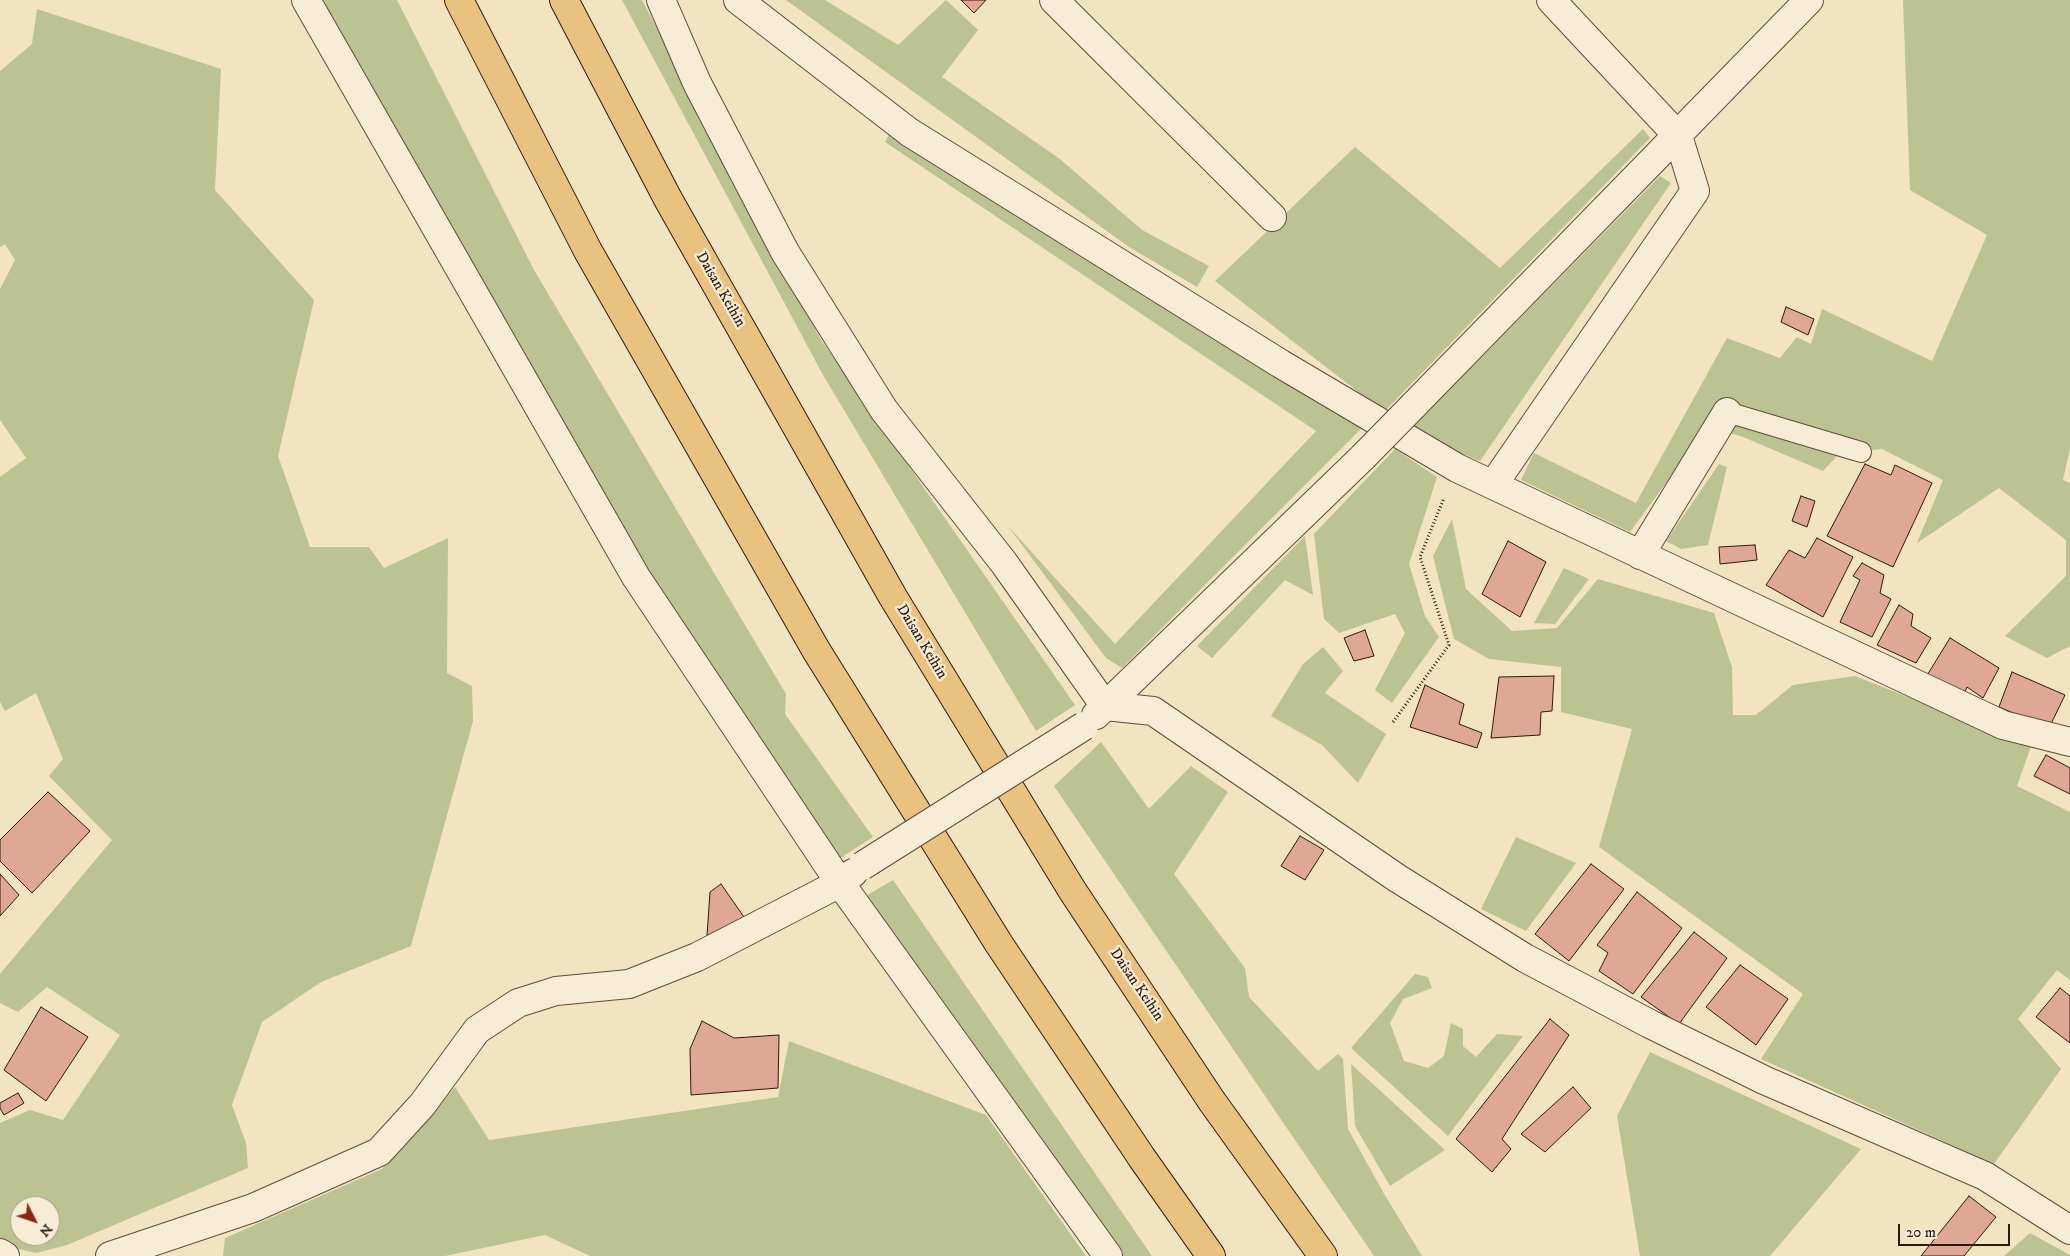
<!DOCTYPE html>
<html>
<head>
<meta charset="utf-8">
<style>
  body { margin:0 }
  #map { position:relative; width:2070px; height:1256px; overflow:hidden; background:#f2e3c1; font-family:"IM FELL DW Pica",serif }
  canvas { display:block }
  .north { position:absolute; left:10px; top:1196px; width:50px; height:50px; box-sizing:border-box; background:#f7edd7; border:1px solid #a79886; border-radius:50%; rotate:131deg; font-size:14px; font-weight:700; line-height:20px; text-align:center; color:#2e190d }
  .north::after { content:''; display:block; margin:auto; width:18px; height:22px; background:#8f2418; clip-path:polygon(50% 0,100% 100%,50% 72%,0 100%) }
  .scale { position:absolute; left:1898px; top:1224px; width:112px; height:22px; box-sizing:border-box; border:2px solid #2e190d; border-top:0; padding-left:6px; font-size:15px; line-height:18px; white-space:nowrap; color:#2e190d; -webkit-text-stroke:4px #f7edd7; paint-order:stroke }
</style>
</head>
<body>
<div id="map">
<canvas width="2070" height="1256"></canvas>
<div class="north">N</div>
<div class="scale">20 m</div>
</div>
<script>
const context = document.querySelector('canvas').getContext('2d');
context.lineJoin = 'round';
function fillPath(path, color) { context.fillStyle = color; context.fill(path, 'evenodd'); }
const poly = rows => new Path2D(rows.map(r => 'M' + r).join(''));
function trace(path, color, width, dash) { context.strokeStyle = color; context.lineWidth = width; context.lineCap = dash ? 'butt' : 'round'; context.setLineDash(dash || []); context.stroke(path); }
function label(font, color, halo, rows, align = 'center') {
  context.font = font + ' "IM FELL DW Pica",serif'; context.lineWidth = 4.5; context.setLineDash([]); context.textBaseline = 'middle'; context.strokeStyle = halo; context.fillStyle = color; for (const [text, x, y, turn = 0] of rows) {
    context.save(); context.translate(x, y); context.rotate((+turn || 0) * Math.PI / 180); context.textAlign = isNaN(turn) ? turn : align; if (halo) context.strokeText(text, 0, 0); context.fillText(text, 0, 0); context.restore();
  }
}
fillPath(poly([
  [318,0,397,0,534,270,786,694,785,714,873,837,839,859,645,576],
  [622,0,642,0,821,340,1075,705,1036,731,823,375],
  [786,0,825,0,898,45,946,0,978,30,942,77,1060,159,1142,230,1209,266,1197,287,1129,247],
  [1903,0,2070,0,2070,448,2063,480,2070,483,2070,646,2047,658,2005,636,2066,576,2066,540,1999,488,1917,543,1943,480,1882,449,1839,454,1823,471,1743,437,1708,426,1630,532,1521,480,1534,453,1636,503,1727,338,1780,358,1797,337,1811,344,1822,309,1932,361,1987,235,1910,190],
  [37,9,221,69,215,190,314,300,278,456,310,547,369,547,384,568,448,538,447,673,472,686,473,721,411,946,321,982,262,1022,232,1105,246,1143,248,1168,67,1245,36,1253,14,1248,0,1239,0,1123,30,1110,63,1120,120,1035,47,987,18,1012,0,1003,0,974,112,840,49,776,63,759,36,693,5,711,0,702,0,477,26,458,0,420,0,289,15,260,5,244,0,247,0,71,32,44],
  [20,1206,50,1206,50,1236,20,1236],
  [1643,129,1650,138,1384,412,1215,281,1355,147,1500,268],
  [891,130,1362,428,1122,668,1106,658,1008,526,1115,644,1316,431,885,142],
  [1660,176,1671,183,1480,461,1408,432],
  [1395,449,1437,477,1409,564,1425,616,1439,637,1392,703,1375,690,1405,633,1395,614,1339,633,1324,619,1314,534],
  [1719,464,1727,467,1708,545,1681,549,1666,541],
  [1452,519,1466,589,1512,631,1557,628,1598,579,1714,613,1732,667,1733,715,1756,715,1793,685,1855,676,2031,746,2017,786,2070,812,2070,980,2057,970,2018,1019,2061,1069,1994,1164,1761,1059,1803,994,1599,847,1632,729,1561,712,1561,667,1489,659,1454,639,1433,556],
  [1305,536,1313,595,1285,580,1212,658,1197,646],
  [1564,568,1589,579,1555,624,1534,623],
  [1323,647,1343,671,1325,693,1386,734,1358,783,1322,745,1271,716,1303,664],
  [1101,742,1149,809,1191,766,1228,792,1174,874,1245,968,1249,997,1318,1071,1338,1054,1343,1059,1348,1129,1383,1192,1422,1256,1374,1256,1054,786],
  [1516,837,1576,863,1526,931,1481,909],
  [893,880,1152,1256,1121,1256,864,897],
  [1415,974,1428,977,1432,988,1403,999,1390,1023,1404,1061,1428,1068,1444,1056,1451,1023,1463,1029,1463,1046,1476,1057,1497,1034,1523,1036,1448,1136,1351,1048],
  [789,1041,986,1115,1086,1256,590,1256,545,1235,445,1256,223,1256,225,1238,382,1169,455,1087,489,1140,778,1097],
  [1650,1052,1861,1149,1770,1256,1640,1256,1617,1116],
  [1351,1064,1445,1150,1390,1186,1355,1126],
  [2030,1233,2070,1255,2070,1256,2004,1256]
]), '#bcc392');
const building = poly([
  [961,0,986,0,974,13,961,0],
  [1786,307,1814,319,1808,335,1781,322,1786,307],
  [1865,464,1891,475,1895,465,1932,483,1893,567,1827,536,1865,464],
  [1801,496,1815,501,1807,527,1792,521,1801,496],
  [1817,538,1853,557,1823,617,1766,585,1789,550,1805,558,1817,538],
  [1508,541,1546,562,1520,617,1482,594,1508,541],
  [1755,545,1757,560,1720,564,1719,547,1755,545],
  [1862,563,1884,575,1880,593,1891,599,1872,637,1840,622,1860,580,1853,576,1862,563],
  [1899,605,1913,614,1911,626,1931,638,1916,663,1877,645,1899,605],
  [1365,630,1374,656,1354,661,1344,638,1365,630],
  [1950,638,1999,668,1983,698,1967,687,1963,696,1926,677,1950,638],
  [2012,672,2065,695,2049,728,1999,707,2012,672],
  [1554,676,1552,711,1541,712,1540,735,1491,738,1499,677,1554,676],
  [1425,685,1464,704,1459,724,1482,733,1477,748,1410,727,1425,685],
  [2046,755,2070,768,2070,794,2034,776,2046,755],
  [48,792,90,831,32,893,0,861,0,840,48,792],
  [1300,836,1324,850,1305,880,1281,866,1300,836],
  [1591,864,1624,889,1569,961,1535,934,1591,864],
  [0,874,19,895,0,916,0,874],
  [721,884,744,917,707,936,710,892,721,884],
  [1637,892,1682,928,1633,994,1599,971,1608,953,1597,945,1637,892],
  [1694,932,1727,958,1679,1024,1641,997,1694,932],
  [1740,965,1788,999,1756,1045,1706,1007,1740,965],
  [2060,988,2070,996,2070,1043,2036,1017,2060,988],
  [41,1007,88,1037,46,1101,4,1070,41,1007],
  [1550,1019,1569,1035,1502,1139,1511,1149,1492,1172,1456,1139,1550,1019],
  [702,1021,734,1038,779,1035,778,1088,691,1095,690,1049,702,1021],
  [1573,1087,1591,1108,1545,1152,1521,1134,1573,1087],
  [18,1093,24,1103,4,1115,0,1108,0,1103,18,1093],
  [1969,1196,1996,1217,1964,1256,1921,1256,1969,1196]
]);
fillPath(building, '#dfa795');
trace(building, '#2e190d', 1);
const lane = poly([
  [1727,412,1861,452]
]);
const street = poly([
  [306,0,636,577,840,883,1108,1256],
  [661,0,697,83,785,252,884,410,1004,563,1105,706,1153,711,1397,878,1525,958,1650,1024,1764,1080,1985,1176,2070,1230],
  [738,0,909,132,1281,364,1457,468,2003,725,2070,742],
  [1054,0,1272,217],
  [1413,406,1809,0],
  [1493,485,1695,191,1678,136,1551,0],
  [1640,555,1727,412],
  [1096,715,1363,457],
  [0,1253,5,1256],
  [110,1256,253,1208,379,1152,422,1105,477,1030,518,1003,556,991,629,984,697,957,840,883,853,873]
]);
const highway = poly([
  [459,0,588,251,816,650,999,944,1142,1158,1211,1256],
  [564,0,668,199,893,597,1072,890,1211,1100,1323,1256]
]);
trace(lane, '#5f4c3a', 22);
trace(street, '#5f4c3a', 30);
trace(highway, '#2e190d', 30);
trace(poly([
  [1393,722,1449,645,1420,557,1444,498]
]), '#2e190d', 3, [1, 2.5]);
trace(lane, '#f7edd7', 20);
trace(street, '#f7edd7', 28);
trace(highway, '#e9c280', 28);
const streetBridge = poly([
  [1363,457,1413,406],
  [862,866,1084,726]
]);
trace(streetBridge, '#5f4c3a', 30, []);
trace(streetBridge, '#f7edd7', 28);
label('15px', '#2e190d', '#f7edd7', [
  ["Daisan Keihin",720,290,60],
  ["Daisan Keihin",921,642,59],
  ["Daisan Keihin",1136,985,56]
]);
</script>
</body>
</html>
